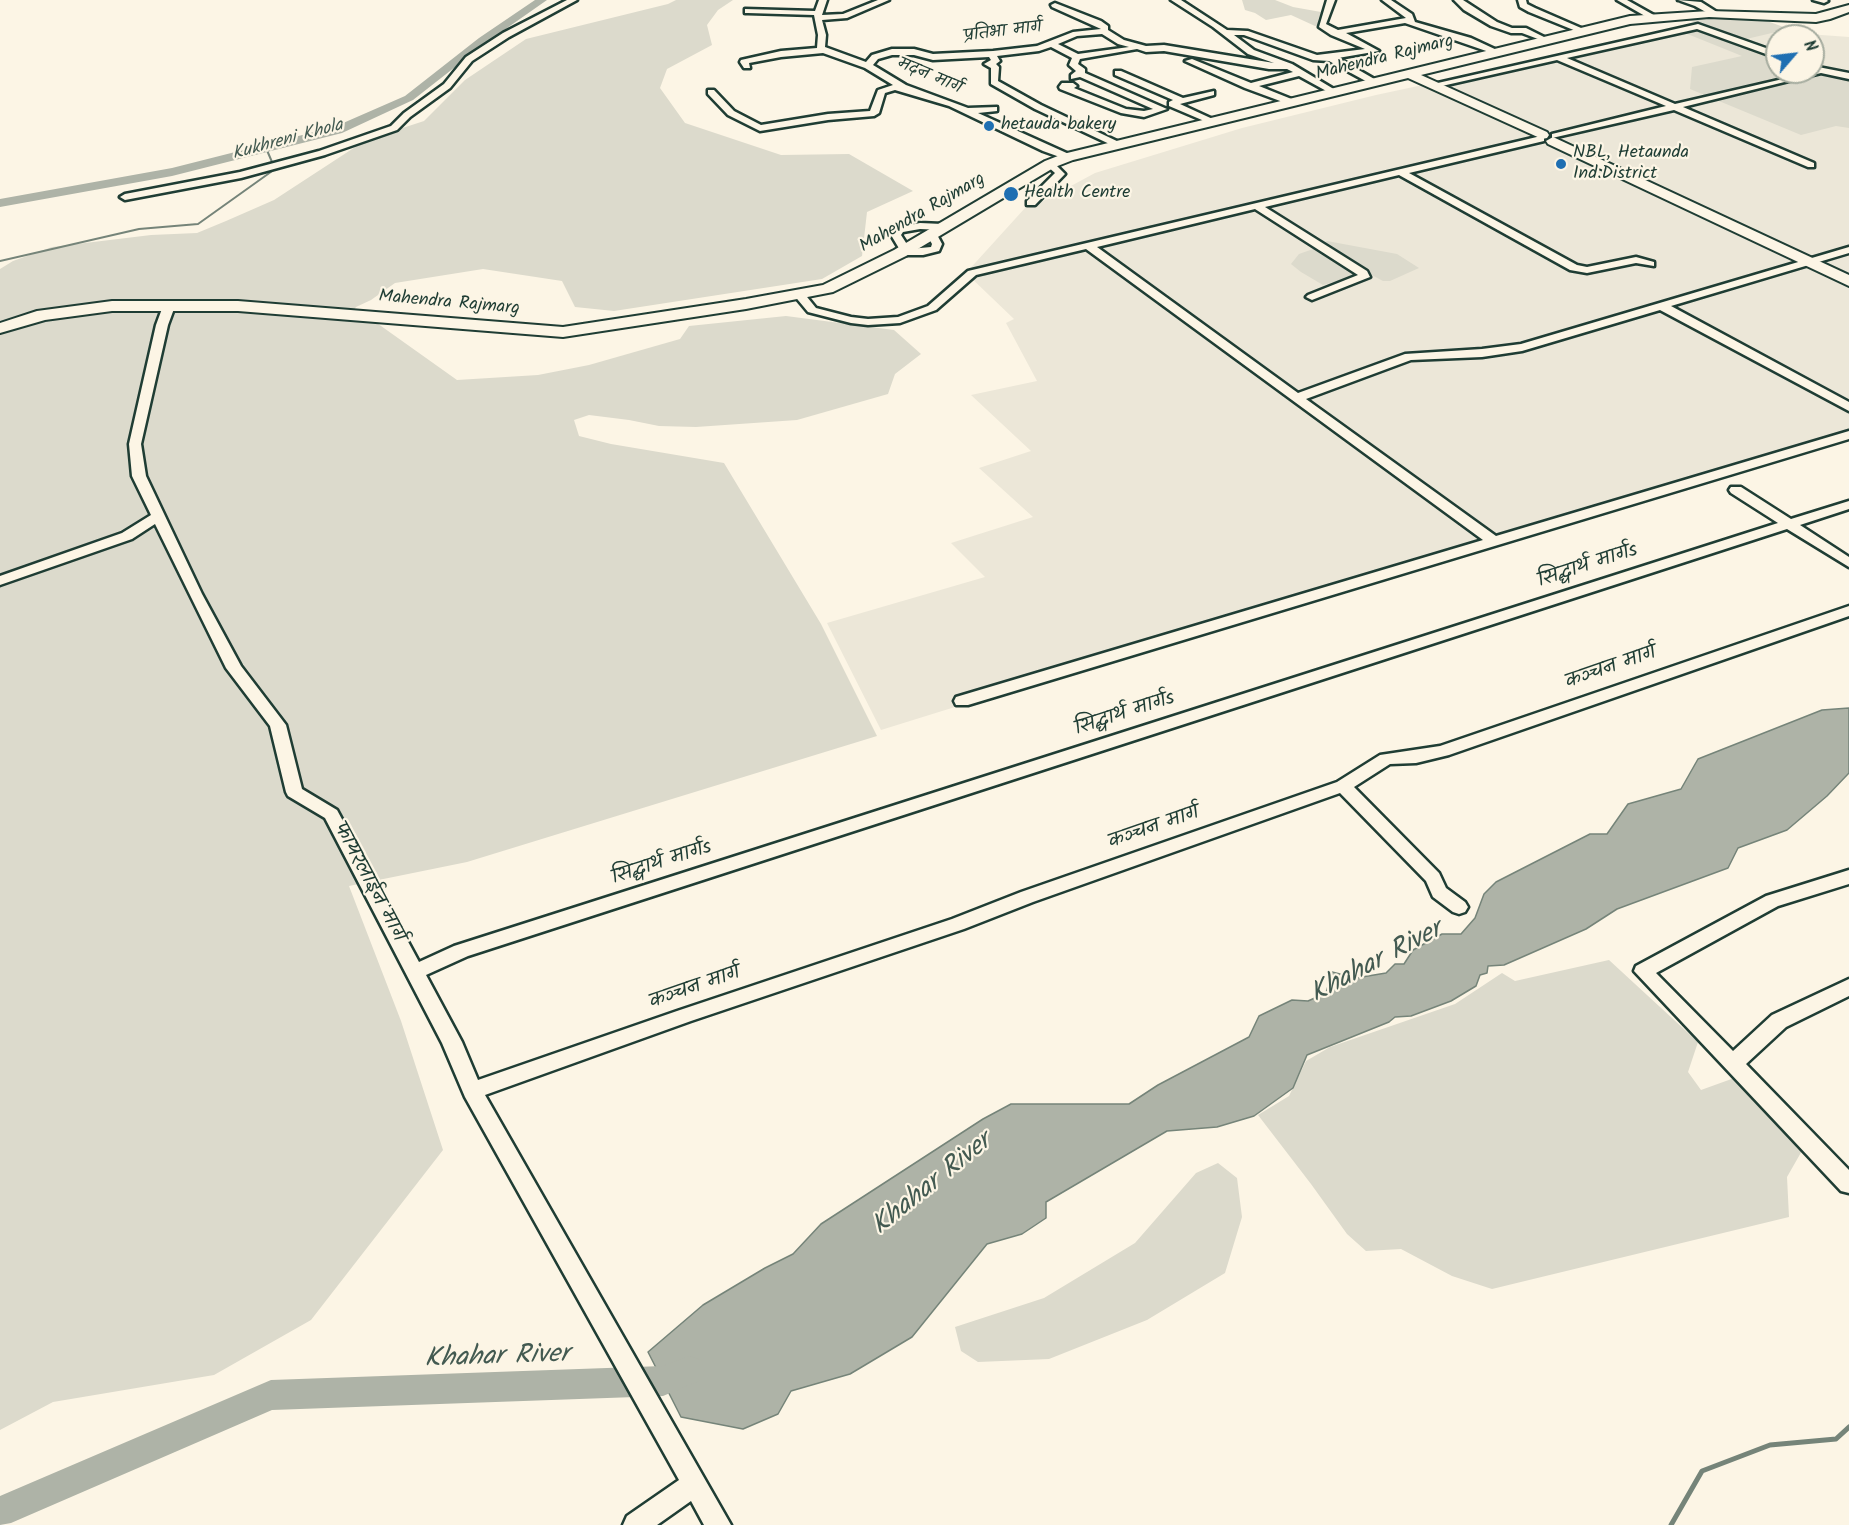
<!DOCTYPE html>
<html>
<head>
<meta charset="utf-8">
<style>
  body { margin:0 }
  #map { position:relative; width:1849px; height:1525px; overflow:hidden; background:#fcf5e5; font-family:Kalam,sans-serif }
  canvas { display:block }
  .north { position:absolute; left:1765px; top:24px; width:60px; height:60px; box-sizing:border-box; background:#fcf5e5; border:2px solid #a4ab9e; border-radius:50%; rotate:62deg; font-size:16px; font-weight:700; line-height:24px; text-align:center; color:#1f3d34 }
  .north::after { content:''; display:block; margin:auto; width:21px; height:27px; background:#1f6fb2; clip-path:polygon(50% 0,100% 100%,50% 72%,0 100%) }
</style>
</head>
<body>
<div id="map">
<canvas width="1849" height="1525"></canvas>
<div class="north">N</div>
</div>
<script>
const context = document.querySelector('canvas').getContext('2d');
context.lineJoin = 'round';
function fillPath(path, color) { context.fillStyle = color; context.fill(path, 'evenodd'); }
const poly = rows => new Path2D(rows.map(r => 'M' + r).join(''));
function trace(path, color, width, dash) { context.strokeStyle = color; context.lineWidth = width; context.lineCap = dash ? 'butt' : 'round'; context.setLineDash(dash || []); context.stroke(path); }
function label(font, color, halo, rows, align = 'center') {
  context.font = font + ' Kalam,"Playpen Sans Deva",sans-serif'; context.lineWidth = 4.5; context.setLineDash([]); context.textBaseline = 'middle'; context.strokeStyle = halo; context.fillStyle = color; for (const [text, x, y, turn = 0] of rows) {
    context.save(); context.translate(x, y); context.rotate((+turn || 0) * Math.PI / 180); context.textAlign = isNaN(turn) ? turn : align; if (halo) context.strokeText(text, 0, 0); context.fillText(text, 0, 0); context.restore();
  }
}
fillPath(poly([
  [1698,26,1849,37,1849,429,881,730,827,623,985,577,951,543,1033,517,979,468,1031,451,971,395,1037,381,1006,323,1014,319,966,273,1025,208,1032,207,1095,173,1242,128,1376,95],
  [1777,36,1813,36,1813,72,1777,72]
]), '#ece7d8');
fillPath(poly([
  [676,0,733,0,718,10,707,25,712,45,667,69,660,88,685,123,781,155,849,154,913,191,867,212,862,256,822,279,614,311,575,307,562,281,483,269,395,283,371,300,356,307,348,318,374,321,457,380,538,375,589,365,680,339,689,326,786,316,894,330,921,354,895,374,888,394,797,420,696,427,659,426,629,420,589,415,574,420,579,436,611,444,724,463,821,624,877,736,467,862,349,886,401,1021,443,1150,311,1320,214,1375,53,1402,0,1430,0,269,13,261,52,247,151,235,197,233,226,221,274,200,366,140,424,121,465,80,526,39,668,4],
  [1242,0,1275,0,1293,7,1321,12,1318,20,1319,25,1315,26,1291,15,1266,20,1255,13,1245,10],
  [1681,17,1756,17,1789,29,1742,40],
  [1703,29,1777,57,1777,72,1813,70,1849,78,1849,128,1836,126,1801,135,1690,89,1692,67,1742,56,1685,33],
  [1327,241,1397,254,1419,268,1390,281,1383,281,1368,273,1323,285,1301,272,1291,264,1299,254,1316,248],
  [1609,960,1698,1042,1688,1072,1701,1090,1737,1077,1803,1149,1787,1177,1789,1217,1492,1289,1452,1276,1401,1249,1366,1251,1347,1234,1311,1184,1258,1115,1289,1096,1306,1061,1330,1047,1455,1004,1502,973,1515,981],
  [1218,1163,1237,1178,1242,1217,1225,1273,1147,1320,1049,1359,978,1362,961,1351,955,1327,1044,1298,1135,1243,1196,1173]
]), '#dcdacc');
const water = poly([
  [1849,708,1849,773,1827,796,1787,830,1738,848,1728,868,1617,909,1586,929,1504,965,1488,966,1487,973,1480,975,1476,986,1451,1001,1411,1016,1395,1017,1389,1022,1307,1055,1293,1088,1254,1116,1217,1127,1167,1131,1046,1202,1046,1218,1022,1234,987,1244,912,1337,850,1374,791,1391,778,1414,743,1429,681,1417,648,1352,703,1305,765,1268,793,1254,821,1224,983,1119,1011,1104,1129,1104,1158,1085,1249,1037,1259,1016,1292,1000,1308,1001,1326,993,1332,972,1356,978,1386,973,1395,964,1404,964,1413,950,1442,934,1461,934,1475,918,1484,894,1496,882,1590,834,1607,834,1628,804,1681,789,1698,759,1822,710,1849,708]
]);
fillPath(water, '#aeb3a7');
trace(water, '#758479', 1.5);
trace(poly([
  [0,261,139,229,198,224,275,169,266,148]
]), '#758479', 2);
trace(poly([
  [1671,1525,1702,1471,1770,1445,1836,1439,1849,1427]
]), '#758479', 5);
fillPath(poly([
  [535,0,547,0,487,42,413,100,342,133,172,176,0,207,0,199,172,168,334,127,405,96,479,38,535,0],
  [690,1356,701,1360,705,1370,701,1380,663,1396,272,1410,11,1523,0,1525,0,1496,271,1380,663,1366,690,1356]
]), '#aeb3a7');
const minor = poly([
  [567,0,577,0,509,37,472,61,450,88,410,117,397,130,325,155,241,178,125,200,120,197,125,194,240,172,319,151,391,126,404,113,444,84,466,57,503,33,567,0],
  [819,0,827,0,822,15,843,14,878,0,889,0,847,18,822,20,826,35,825,47,866,62,872,55,892,49,914,49,933,54,993,51,1037,46,1073,32,1101,29,1052,7,1051,5,1055,3,1101,21,1108,26,1108,30,1124,40,1146,46,1164,45,1274,63,1248,54,1213,27,1171,0,1181,0,1227,30,1248,31,1317,55,1365,49,1331,35,1319,27,1327,0,1335,0,1326,24,1338,30,1406,18,1382,0,1391,0,1412,14,1415,22,1471,38,1499,51,1492,53,1405,23,1346,33,1379,51,1338,58,1376,80,1376,84,1373,85,1329,61,1313,60,1244,35,1234,35,1254,50,1292,64,1337,91,1330,93,1299,76,1259,86,1294,100,1294,104,1291,105,1245,88,1185,61,1192,59,1251,83,1293,72,1287,69,1269,69,1164,51,1146,52,1137,49,1080,59,1078,64,1085,69,1085,73,1167,109,1144,117,1121,113,1060,89,1059,87,1062,83,1073,83,1077,86,1074,88,1126,109,1144,111,1153,109,1080,77,1071,79,1071,75,1076,71,1069,65,1072,58,1051,47,1039,51,997,56,1000,61,996,64,999,67,998,81,1041,105,1121,143,1121,147,1118,148,1035,109,991,84,991,68,984,64,991,60,989,57,933,60,914,55,892,55,878,59,873,65,906,85,968,108,997,107,997,111,978,113,1071,155,1073,157,1068,160,1043,151,949,106,895,90,885,93,879,113,874,116,828,120,760,131,728,115,708,94,708,90,714,90,734,111,761,125,828,114,870,111,878,90,893,85,865,68,823,53,781,57,749,63,750,68,744,68,740,62,741,60,781,51,817,48,818,35,814,15,748,13,745,13,745,9,815,11,819,0],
  [1102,34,1118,44,1129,47,1078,54,1058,44,1077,36,1102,34],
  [1454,0,1463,0,1497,22,1512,28,1526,28,1550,40,1546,42,1522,33,1511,33,1491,26,1464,10,1454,0],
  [1518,0,1526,0,1527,4,1535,8,1588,31,1581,33,1529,12,1520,7,1518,0],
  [1617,0,1627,0,1659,18,1652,20,1617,0],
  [1678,0,1701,2,1720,14,1713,16,1695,6,1678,0],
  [1813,0,1827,0,1828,1,1824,3,1813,0],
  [1698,24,1777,52,1777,58,1697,29,1567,58,1675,104,1813,72,1813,66,1849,73,1849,79,1821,73,1683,107,1814,163,1814,167,1808,167,1674,110,1552,138,1552,134,1666,106,1557,60,1433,88,1429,85,1698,24],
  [1115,71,1121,71,1183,98,1214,91,1214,95,1180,104,1217,121,1209,123,1169,106,1169,102,1173,100,1115,75,1115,71],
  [1541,136,1544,137,1544,141,1409,173,1577,265,1587,267,1636,257,1654,262,1654,266,1636,263,1587,273,1570,270,1399,175,1265,207,1367,271,1370,277,1312,300,1306,297,1308,295,1358,275,1255,209,1097,247,1298,393,1405,354,1482,349,1521,344,1849,247,1849,253,1671,306,1849,402,1849,411,1660,310,1522,351,1482,357,1411,360,1306,399,1496,536,1849,431,1849,439,968,705,956,705,954,701,956,697,1483,540,1086,249,976,275,936,310,900,323,868,325,851,323,808,312,793,294,795,292,803,292,816,308,851,317,868,319,898,317,928,306,968,271,1541,136],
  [1047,162,1053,162,1065,174,1035,205,1027,205,1027,201,1055,173,1047,166,1047,162],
  [920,223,942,224,947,227,942,230,920,229,903,232,901,235,910,249,931,247,932,244,926,233,931,230,935,231,942,244,939,251,923,255,896,255,895,253,900,250,891,235,895,228,920,223],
  [169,303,175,306,168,325,141,444,146,476,202,594,241,666,286,725,302,789,337,810,419,962,454,946,1778,523,1731,493,1729,490,1731,487,1741,487,1791,519,1849,501,1849,509,1800,525,1849,557,1849,567,1787,529,468,956,426,975,462,1042,478,1080,677,1011,952,919,1021,892,1337,782,1380,755,1440,746,1849,606,1849,616,1449,755,1416,763,1390,764,1354,787,1439,873,1446,888,1465,902,1468,907,1465,912,1459,914,1453,912,1433,897,1426,881,1340,793,1033,902,964,929,691,1021,485,1095,731,1525,704,1525,691,1501,657,1525,623,1525,627,1516,679,1480,465,1097,442,1043,325,818,288,796,286,792,270,726,226,668,155,524,132,539,0,585,0,576,122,533,151,515,132,476,129,444,156,325,163,306,169,303],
  [1849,870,1849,884,1778,906,1656,973,1733,1051,1772,1015,1849,979,1849,996,1786,1027,1746,1064,1849,1170,1849,1193,1841,1191,1634,971,1636,966,1766,896,1849,870]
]);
const highway = poly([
  [1849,5,1849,12,1830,19,1816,22,1709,17,1630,24,1421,75,1547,132,1549,135,1547,138,1542,139,1408,78,1073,160,1055,167,906,256,833,292,746,309,563,337,238,311,112,311,45,320,0,333,0,323,37,311,112,301,238,301,563,327,746,299,823,285,894,250,1045,161,1063,154,1630,16,1709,11,1816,14,1849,5],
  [1553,137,1849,275,1849,286,1548,144,1546,141,1553,137]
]);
trace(minor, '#1f3d34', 5);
trace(highway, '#1f3d34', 4);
fillPath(minor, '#fcf5e5');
fillPath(highway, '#fcf5e5');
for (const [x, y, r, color] of [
  [989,126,6,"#1f6fb2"],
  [1561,164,6,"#1f6fb2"],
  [1011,194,8,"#1f6fb2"]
]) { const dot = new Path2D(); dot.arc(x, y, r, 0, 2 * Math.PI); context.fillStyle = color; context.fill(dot); trace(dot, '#fcf5e5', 2); }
label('18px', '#1f3d34', '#fcf5e5', [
  ["प्रतिभा मार्ग",1003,33,-7],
  ["Mahendra Rajmarg",1385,59,-14],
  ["मदन मार्ग",929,77,23],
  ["Mahendra Rajmarg",923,214,-30],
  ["Mahendra Rajmarg",449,304,5]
]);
label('18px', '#1f3d34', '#fcf5e5', [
  ["hetauda bakery",1001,126],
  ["NBL, Hetaunda",1573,154],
  ["Ind.District",1573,175],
  ["Health Centre",1024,194]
], 'left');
label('italic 18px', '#435a51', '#fcf5e5', [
  ["Kukhreni Khola",288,141,-15]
]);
label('21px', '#1f3d34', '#fcf5e5', [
  ["सिद्धार्थ मार्गs",1588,567,-18],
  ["कञ्चन मार्ग",1611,669,-19],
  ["सिद्धार्थ मार्गs",1125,715,-18],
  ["कञ्चन मार्ग",1154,829,-19],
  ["सिद्धार्थ मार्गs",662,864,-18],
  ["फायरलाईन मार्ग",368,883,62],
  ["कञ्चन मार्ग",695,989,-19]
]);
label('italic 27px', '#435a51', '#fcf5e5', [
  ["Khahar River",1377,964,-28],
  ["Khahar River",933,1186,-39],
  ["Khahar River",497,1359,-2]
]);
</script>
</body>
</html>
